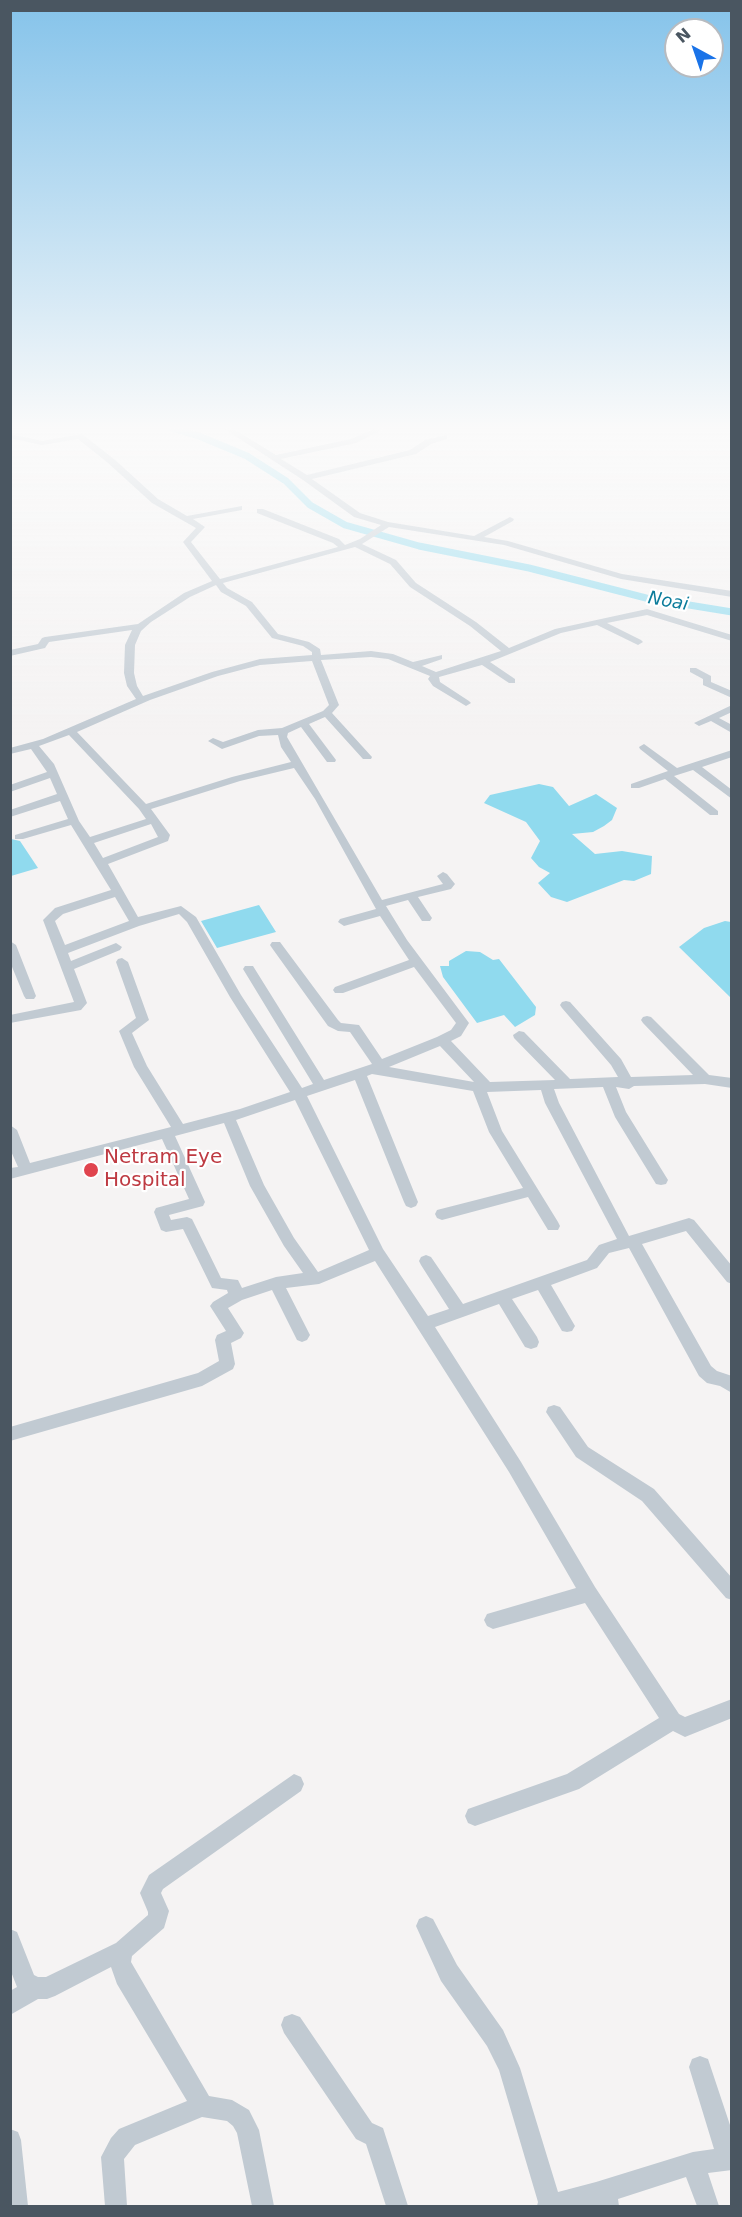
<!DOCTYPE html>
<html>
<head>
<meta charset="utf-8">
<style>
  body { margin:0 }
  #map { position:relative; width:742px; height:2217px; overflow:hidden; background:#f5f3f3; font-family:"DejaVu Sans",sans-serif }
  canvas { display:block }
  .frame { position:absolute; inset:0; border:12px solid #4a5661; pointer-events:none }
  .north { position:absolute; left:664px; top:18px; width:60px; height:60px; box-sizing:border-box; background:#fff; border:2px solid #b7bbc0; border-radius:50%; rotate:320deg; font-size:16px; font-weight:700; line-height:24px; text-align:center; color:#4a5661 }
  .north::after { content:''; display:block; margin:auto; width:21px; height:27px; background:#1a73e8; clip-path:polygon(50% 0,100% 100%,50% 72%,0 100%) }
</style>
</head>
<body>
<div id="map">
<canvas width="742" height="2217"></canvas>
<div class="frame"></div>
<div class="north">N</div>
</div>
<script>
const context = document.querySelector('canvas').getContext('2d');
context.lineJoin = 'round';
function fillPath(path, color) { context.fillStyle = color; context.fill(path, 'evenodd'); }
const poly = rows => new Path2D(rows.map(r => 'M' + r).join(''));
function trace(path, color, width, dash) { context.strokeStyle = color; context.lineWidth = width; context.lineCap = dash ? 'butt' : 'round'; context.setLineDash(dash || []); context.stroke(path); }
function label(font, color, halo, rows, align = 'center') {
  context.font = font + ' "DejaVu Sans",sans-serif'; context.lineWidth = 4.5; context.setLineDash([]); context.textBaseline = 'middle'; context.strokeStyle = halo; context.fillStyle = color; for (const [text, x, y, turn = 0] of rows) {
    context.save(); context.translate(x, y); context.rotate((+turn || 0) * Math.PI / 180); context.textAlign = isNaN(turn) ? turn : align; if (halo) context.strokeText(text, 0, 0); context.fillText(text, 0, 0); context.restore();
  }
}
fillPath(poly([
  [539,784,553,787,569,806,596,794,617,808,612,820,604,826,593,832,572,834,595,854,622,851,652,856,651,874,634,881,624,880,567,902,551,897,538,883,550,873,539,867,531,858,540,841,526,822,484,803,490,795],
  [11,839,20,841,38,868,11,876],
  [259,905,276,932,217,948,201,921],
  [725,921,731,922,731,998,679,947,704,928],
  [466,951,480,952,493,960,499,959,536,1007,535,1015,515,1027,504,1015,477,1023,443,977,440,966,449,966,449,961]
]), '#90daee');
trace(poly([
  [171,428,199,436,247,456,286,481,310,505,345,525,419,546,529,568,646,598,732,612]
]), '#90daee', 7);
fillPath(poly([
  [223,428,232,428,276,455,351,439,376,428,386,428,356,443,281,459,307,475,410,450,425,440,447,435,447,439,431,444,416,454,312,479,360,513,388,522,474,536,510,517,514,519,513,521,484,537,508,541,622,574,732,591,732,597,621,579,504,545,389,527,362,544,396,560,416,583,476,622,509,648,555,629,647,609,732,635,732,641,647,615,607,623,641,640,643,642,638,645,597,625,561,633,490,662,515,679,515,683,509,683,482,665,439,677,440,682,469,701,471,703,466,706,433,686,428,679,430,676,388,659,371,657,321,660,339,705,332,713,372,757,371,759,363,759,325,717,309,724,336,760,335,762,327,762,301,727,288,733,287,737,382,900,443,884,437,876,443,872,447,874,455,884,451,889,418,897,432,918,430,921,422,921,408,900,386,906,407,940,469,1023,461,1036,451,1041,490,1082,555,1080,514,1038,513,1035,519,1031,524,1032,570,1079,618,1077,611,1065,562,1008,560,1005,562,1002,566,1001,570,1002,621,1059,631,1077,693,1075,643,1023,641,1020,643,1017,647,1016,651,1017,709,1075,732,1078,732,1088,705,1084,634,1086,629,1089,616,1087,626,1112,668,1180,666,1184,661,1185,656,1184,615,1117,603,1087,554,1089,559,1103,629,1236,689,1218,694,1220,732,1266,732,1284,727,1282,686,1231,642,1244,711,1366,717,1371,732,1376,732,1393,720,1386,707,1383,699,1376,629,1248,609,1253,597,1268,551,1285,575,1326,572,1331,567,1332,562,1331,538,1290,512,1299,537,1337,539,1342,537,1347,531,1349,525,1347,499,1304,435,1327,521,1462,595,1587,679,1714,685,1717,732,1699,732,1718,685,1737,673,1731,579,1789,475,1826,468,1823,465,1816,468,1809,567,1774,659,1718,585,1603,493,1629,487,1626,484,1620,487,1614,576,1588,509,1472,375,1261,319,1284,286,1288,310,1335,307,1340,302,1342,297,1340,272,1290,242,1300,228,1308,244,1333,241,1338,231,1343,235,1364,233,1369,202,1386,10,1441,10,1427,198,1373,219,1361,215,1340,217,1335,226,1331,210,1306,213,1302,228,1293,227,1290,212,1288,183,1229,166,1232,161,1230,154,1212,156,1208,189,1199,162,1139,10,1179,10,1168,18,1167,10,1149,10,1125,17,1130,30,1163,171,1127,134,1067,119,1031,136,1018,116,962,118,959,122,958,128,962,149,1020,132,1033,147,1066,183,1124,240,1109,290,1092,230,997,187,922,179,914,139,926,68,953,71,961,116,943,122,947,120,950,74,969,87,1003,81,1010,10,1023,10,1015,74,1002,43,920,55,908,111,890,71,825,23,839,15,839,15,835,68,819,60,801,10,817,10,810,57,794,50,778,10,792,10,785,47,772,31,749,10,754,10,748,43,739,136,699,127,686,124,673,125,645,132,630,49,642,45,648,10,656,10,650,38,644,42,638,45,637,138,624,184,593,212,581,183,542,196,528,152,503,108,463,78,439,42,445,10,438,10,434,42,441,82,434,114,459,158,499,187,516,242,506,242,510,193,519,205,527,191,542,220,579,338,547,333,543,257,513,257,509,263,509,339,539,345,545,360,539,381,525,354,517,303,480,223,428],
  [355,547,390,564,410,587,470,626,501,651,436,672,422,666,442,659,442,655,413,662,393,654,371,651,321,655,320,649,309,642,278,634,252,602,227,588,223,583,355,547],
  [216,585,221,592,246,606,272,638,303,646,312,652,312,655,260,659,212,672,143,696,137,686,134,673,135,645,141,631,151,622,190,597,216,585],
  [312,661,329,705,323,711,282,728,258,730,223,742,213,738,208,741,222,749,259,736,278,735,281,747,291,762,232,777,146,804,77,732,150,700,218,676,260,665,312,661],
  [69,735,139,809,146,819,90,837,79,821,54,764,39,746,69,735],
  [294,768,315,799,376,909,340,919,338,922,344,926,380,916,409,960,335,987,333,990,335,993,343,993,414,967,456,1023,451,1030,437,1037,382,1059,359,1025,341,1023,338,1020,280,942,272,942,270,945,272,948,328,1026,338,1031,350,1032,372,1064,324,1080,253,966,245,966,243,969,313,1084,302,1088,241,995,196,917,181,906,138,917,108,864,168,841,170,835,151,809,240,781,294,768],
  [151,824,158,837,103,858,94,843,151,824],
  [115,897,129,921,65,945,55,921,63,914,115,897],
  [440,1046,474,1082,389,1067,440,1046],
  [372,1074,473,1091,489,1132,523,1188,437,1210,435,1214,437,1218,442,1220,528,1197,548,1230,558,1230,560,1226,558,1222,502,1131,487,1092,541,1090,545,1103,617,1239,599,1245,587,1260,463,1304,431,1257,426,1255,421,1257,419,1261,421,1265,449,1309,428,1316,383,1249,307,1096,355,1080,404,1202,406,1206,411,1208,416,1206,418,1202,367,1076,372,1074],
  [295,1100,369,1250,318,1272,294,1238,264,1185,236,1120,295,1100],
  [224,1123,250,1186,284,1246,303,1273,276,1277,242,1288,238,1280,221,1278,192,1219,187,1217,171,1220,169,1215,203,1206,205,1202,175,1136,224,1123],
  [690,668,696,668,711,676,711,682,732,691,732,698,703,685,703,679,690,672,690,668],
  [732,705,732,712,719,718,732,725,732,733,711,721,699,726,694,723,732,705],
  [644,744,677,768,732,750,732,757,702,767,732,790,732,799,693,770,674,776,718,811,718,815,710,815,665,779,639,788,631,788,631,784,668,771,640,749,639,747,644,744],
  [10,941,16,945,36,996,34,999,26,999,24,996,10,962,10,941],
  [554,1405,560,1407,588,1447,654,1489,732,1578,732,1600,726,1598,642,1501,576,1457,546,1412,548,1407,554,1405],
  [294,1774,301,1777,304,1784,301,1791,163,1889,161,1893,169,1911,164,1928,132,1956,131,1962,209,2096,232,2100,249,2110,259,2130,274,2206,252,2206,237,2133,233,2126,227,2121,202,2117,135,2145,124,2159,127,2206,105,2206,101,2157,111,2138,119,2129,187,2101,117,1984,111,1967,55,1996,47,1999,38,1999,10,2015,10,1991,17,1987,10,1969,10,1929,17,1932,34,1975,38,1977,46,1977,116,1943,148,1915,148,1912,140,1893,149,1875,294,1774],
  [426,1916,433,1919,457,1965,503,2030,520,2068,558,2192,596,2182,693,2152,714,2149,689,2067,692,2059,700,2056,708,2059,732,2131,732,2170,708,2173,719,2206,697,2206,686,2177,618,2199,619,2206,537,2206,538,2202,499,2070,487,2046,441,1981,416,1926,419,1919,426,1916],
  [292,2014,300,2017,372,2123,383,2128,408,2206,386,2206,366,2144,356,2139,284,2033,281,2025,284,2017,292,2014],
  [10,2129,18,2132,21,2140,28,2206,10,2206,10,2129]
]), '#c1cad2');
const sky = context.createLinearGradient(0, 0, 0, 738);
sky.addColorStop(0, '#85c3ea');
sky.addColorStop(0.58, '#fafafa');
sky.addColorStop(1, '#fafafa00');
context.fillStyle = sky;
context.fillRect(0, 0, 742, 738);
for (const [x, y, r, color] of [
  [91,1170,8,"#e0444e"]
]) { const dot = new Path2D(); dot.arc(x, y, r, 0, 2 * Math.PI); context.fillStyle = color; context.fill(dot); trace(dot, '#fff', 2); }
label('italic 18px', '#0c7c9b', '#fff', [
  ["Noai",668,602,10]
]);
label('20px', '#be3a42', '#fff', [
  ["Netram Eye",104,1158],
  ["Hospital",104,1181]
], 'left');
</script>
</body>
</html>
